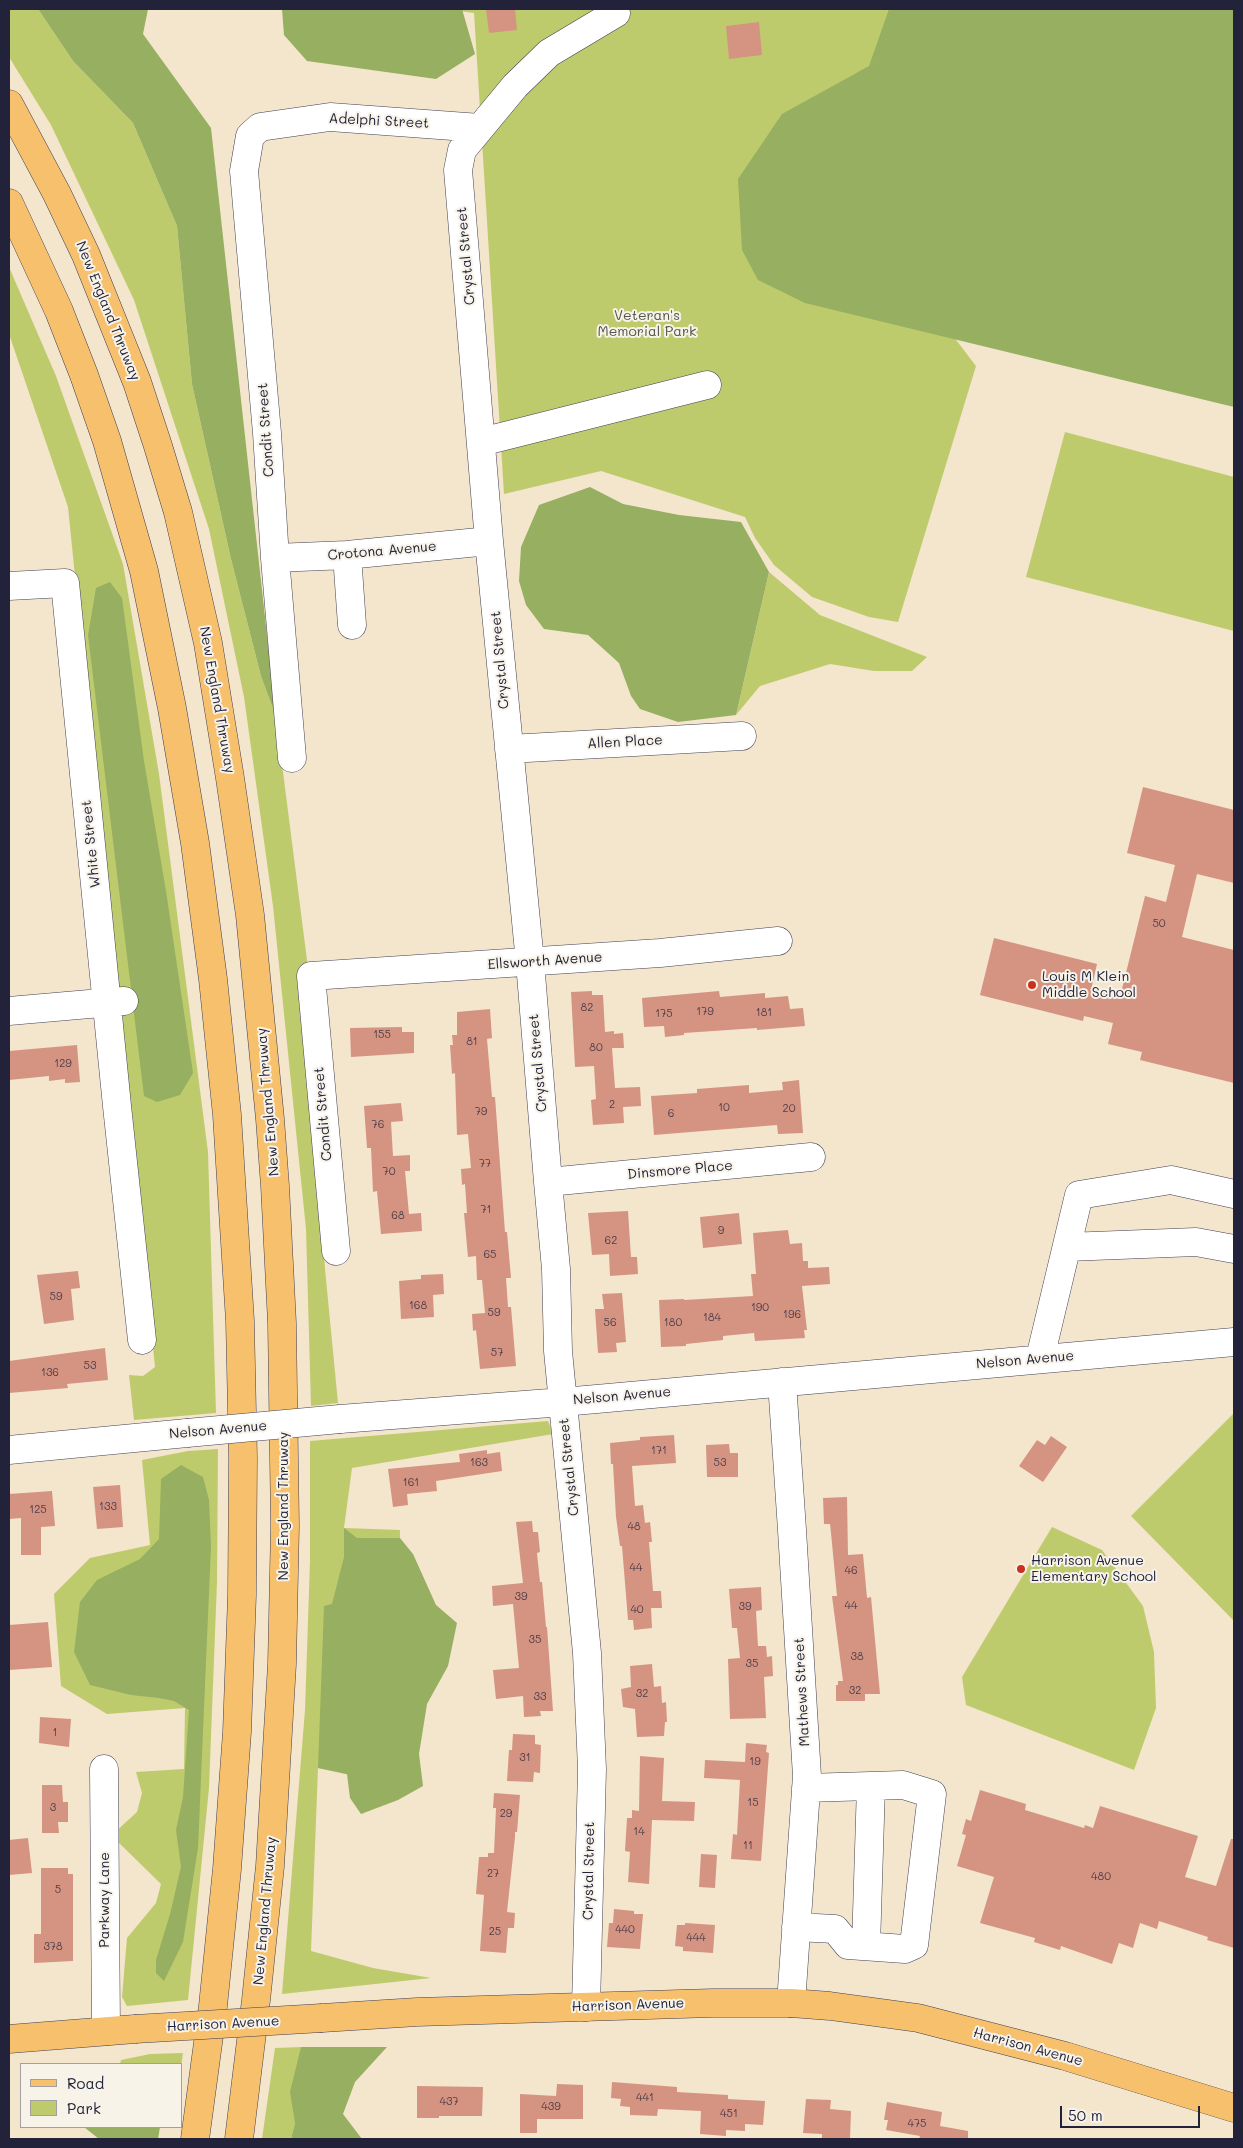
<!DOCTYPE html>
<html>
<head>
<meta charset="utf-8">
<style>
  body { margin:0 }
  #map { position:relative; width:1243px; height:2148px; overflow:hidden; background:#f4e5cd; font-family:Mali,sans-serif }
  canvas { display:block }
  .frame { position:absolute; inset:0; border:10px solid #22223b; pointer-events:none }
  .legend { position:absolute; left:20px; top:2063px; width:162px; height:65px; box-sizing:border-box; background:#f7f3e8; border:1px solid #a29fa3; margin:0; padding:6px 9px; list-style:none; font-size:15px; color:#22223b }
  .legend li { display:flex; align-items:center; gap:10px; height:25px }
  .legend b { width:25px; border:1px solid #a29fa3 }
  .scale { position:absolute; left:1060px; top:2106px; width:140px; height:22px; box-sizing:border-box; border:2px solid #22223b; border-top:0; padding-left:6px; font-size:15px; line-height:18px; white-space:nowrap; color:#22223b; -webkit-text-stroke:4px #f7f3e8; paint-order:stroke }
</style>
</head>
<body>
<div id="map">
<canvas width="1243" height="2148"></canvas>
<div class="frame"></div>
<ul class="legend">
<li><b style="height:6px;background:#f7c06c"></b>Road</li>
<li><b style="height:14px;background:#becb6d"></b>Park</li>
</ul>
<div class="scale">50 m</div>
</div>
<script>
const context = document.querySelector('canvas').getContext('2d');
context.lineJoin = 'round';
function fillPath(path, color) { context.fillStyle = color; context.fill(path, 'evenodd'); }
const poly = rows => new Path2D(rows.map(r => 'M' + r).join(''));
function trace(path, color, width, dash) { context.strokeStyle = color; context.lineWidth = width; context.lineCap = dash ? 'butt' : 'round'; context.setLineDash(dash || []); context.stroke(path); }
function label(font, color, halo, rows, align = 'center') {
  context.font = font + ' Mali,sans-serif'; context.lineWidth = 4; context.setLineDash([]); context.textBaseline = 'middle'; context.strokeStyle = halo; context.fillStyle = color; for (const [text, x, y, turn = 0] of rows) {
    context.save(); context.translate(x, y); context.rotate((+turn || 0) * Math.PI / 180); context.textAlign = isNaN(turn) ? turn : align; if (halo) context.strokeText(text, 0, 0); context.fillText(text, 0, 0); context.restore();
  }
}
fillPath(poly([
  [9,9,38,9,73,61,133,123,177,226,192,384,231,559,261,676,276,717,308,968,304,979,325,1269,338,1403,311,1406,306,1229,273,906,244,697,209,529,134,300,51,125,9,57],
  [445,9,911,9,947,328,976,366,898,622,869,617,812,597,774,565,755,538,745,517,601,471,504,494,474,13],
  [9,267,56,376,123,564,159,774,208,1152,216,1413,134,1420,129,1375,143,1376,155,1367,68,507,9,334],
  [1065,432,1234,477,1234,631,1026,577],
  [769,572,820,615,927,657,912,671,874,671,830,664,760,686,736,715],
  [1234,1413,1234,1621,1131,1516],
  [548,1421,553,1434,352,1468,344,1528,400,1530,396,1785,318,1768,311,1951,373,1968,431,1978,282,1994,305,1710,310,1561,310,1441],
  [218,1449,217,1582,209,1788,188,2000,127,2006,122,1997,127,1938,156,1903,161,1884,115,1839,114,1833,137,1812,142,1793,136,1772,184,1769,185,1708,107,1714,61,1686,54,1594,90,1558,150,1545,142,1460,188,1451],
  [1052,1527,1102,1550,1143,1606,1154,1652,1156,1708,1134,1770,966,1705,962,1677],
  [301,2047,295,2123,291,2139,262,2139,275,2048],
  [183,2053,181,2067,181,2064,120,2064,121,2060,150,2054]
]), '#becb6d');
fillPath(poly([
  [38,9,148,9,143,34,211,128,276,717,261,676,231,559,192,384,177,226,133,123,73,61],
  [282,9,462,9,475,54,436,79,307,61,284,35],
  [889,9,1234,9,1234,407,805,303,758,280,742,250,738,179,782,114,869,66],
  [590,487,623,504,679,515,741,522,769,572,736,715,678,722,640,709,631,696,619,663,588,635,544,629,526,605,519,581,521,547,539,505],
  [110,582,122,598,144,761,166,891,193,1073,180,1095,157,1102,144,1096,88,635,96,588],
  [181,1465,203,1477,209,1500,211,1546,198,1848,183,1942,164,1981,156,1973,156,1960,170,1914,181,1867,176,1830,183,1797,189,1710,174,1701,159,1698,131,1695,90,1685,74,1652,80,1602,97,1580,140,1559,159,1539,161,1479],
  [344,1528,357,1538,400,1538,413,1554,436,1605,457,1623,448,1666,427,1704,419,1754,423,1786,398,1800,361,1814,350,1798,347,1774,318,1768,324,1606,332,1604,344,1557],
  [301,2047,387,2047,355,2082,343,2114,362,2139,291,2139,295,2123,290,2092],
  [84,2127,160,2127,158,2139,99,2139]
]), '#96af60');
fillPath(poly([
  [486,9,515,9,517,30,489,33],
  [759,22,762,55,729,59,726,26],
  [1143,787,1234,810,1234,883,1197,874,1182,937,1234,950,1234,1083,1140,1060,1142,1052,1108,1044,1113,1023,1084,1016,1083,1021,980,995,994,938,1097,964,1091,990,1120,997,1145,896,1166,902,1175,865,1127,853],
  [592,991,592,995,603,995,605,1032,614,1031,614,1034,623,1033,624,1048,612,1048,615,1088,640,1087,641,1106,623,1107,624,1123,593,1125,591,1100,596,1099,594,1066,575,1067,571,992],
  [719,991,720,997,765,993,765,998,788,996,790,1009,803,1008,805,1026,757,1030,757,1028,684,1033,684,1035,665,1037,664,1026,644,1027,642,998],
  [490,1009,492,1038,487,1039,492,1097,495,1097,505,1232,507,1232,511,1278,506,1278,508,1307,511,1307,516,1366,480,1369,476,1330,473,1331,472,1314,485,1313,482,1280,477,1280,476,1256,468,1257,464,1213,467,1213,465,1184,462,1185,461,1169,471,1168,468,1134,457,1135,455,1073,452,1074,450,1045,453,1045,452,1035,457,1035,457,1012],
  [402,1027,402,1032,414,1032,414,1053,351,1057,350,1028],
  [77,1045,80,1082,65,1083,65,1079,49,1081,49,1076,9,1080,9,1051],
  [799,1080,803,1133,778,1134,777,1125,654,1135,651,1096,697,1093,697,1089,749,1085,749,1093,783,1090,782,1082],
  [401,1103,403,1121,391,1122,393,1156,410,1155,410,1171,405,1171,409,1214,421,1213,422,1231,381,1234,377,1191,373,1192,371,1148,367,1148,364,1106],
  [628,1211,631,1257,637,1257,638,1274,610,1276,609,1254,592,1255,588,1213],
  [739,1213,742,1244,703,1248,700,1217],
  [788,1230,790,1244,802,1243,803,1261,808,1261,808,1268,829,1267,830,1284,802,1286,807,1330,804,1330,805,1338,755,1341,754,1333,723,1336,723,1340,686,1344,686,1346,661,1347,659,1300,684,1299,684,1300,753,1296,751,1274,756,1274,753,1233],
  [78,1271,80,1288,71,1289,74,1320,44,1324,37,1275],
  [443,1274,444,1294,433,1295,434,1317,401,1319,399,1281,421,1279,421,1275],
  [622,1293,626,1342,616,1343,617,1352,598,1353,595,1309,604,1309,602,1294],
  [105,1348,108,1380,67,1384,68,1388,9,1393,9,1361],
  [674,1435,676,1463,632,1466,635,1506,643,1505,645,1523,650,1522,652,1542,649,1542,653,1591,661,1591,662,1608,651,1608,652,1628,634,1630,633,1620,628,1620,622,1546,620,1546,616,1517,613,1464,611,1464,610,1443,640,1440,640,1437],
  [1051,1436,1067,1447,1043,1482,1019,1466,1037,1440,1045,1445],
  [729,1444,730,1453,738,1453,738,1477,707,1477,706,1445],
  [487,1450,487,1454,500,1452,502,1471,436,1481,437,1491,407,1494,408,1505,393,1507,388,1469,460,1462,459,1454],
  [120,1485,123,1527,97,1529,93,1487],
  [52,1491,55,1526,41,1527,41,1555,21,1555,21,1518,9,1519,9,1494],
  [847,1497,848,1555,863,1554,867,1598,871,1597,880,1694,865,1694,865,1701,836,1701,836,1685,838,1685,838,1681,843,1681,832,1596,837,1596,831,1533,830,1524,824,1524,823,1498],
  [532,1521,533,1532,538,1532,540,1552,537,1553,540,1582,542,1582,546,1627,547,1627,553,1711,540,1711,541,1716,524,1717,523,1696,496,1699,493,1670,519,1668,513,1604,493,1606,492,1586,523,1583,516,1522],
  [761,1587,762,1610,756,1611,758,1646,766,1646,767,1657,772,1656,773,1676,764,1677,766,1718,730,1719,728,1659,740,1658,737,1628,732,1628,729,1589],
  [48,1622,52,1667,9,1670,9,1625],
  [652,1664,654,1687,661,1686,662,1703,666,1702,667,1722,665,1722,664,1736,637,1737,635,1709,623,1707,621,1689,631,1687,630,1666],
  [40,1717,71,1719,69,1747,39,1743],
  [513,1734,535,1735,535,1744,541,1745,540,1773,534,1772,533,1782,507,1781,509,1750,512,1750],
  [746,1743,767,1745,766,1752,769,1753,761,1861,731,1859,733,1834,737,1835,740,1780,704,1778,705,1760,745,1762],
  [640,1756,664,1758,662,1801,695,1802,694,1821,652,1820,649,1884,628,1882,630,1852,625,1851,627,1818,632,1818,632,1810,639,1811],
  [42,1785,62,1785,63,1802,68,1802,68,1822,58,1822,59,1833,42,1833],
  [980,1790,1026,1804,1025,1810,1084,1828,1085,1825,1093,1828,1100,1806,1198,1836,1185,1877,1216,1886,1231,1839,1234,1839,1234,1948,1207,1940,1208,1937,1159,1921,1157,1929,1140,1923,1133,1948,1119,1943,1112,1964,1061,1946,1060,1950,1034,1942,1035,1938,980,1923,994,1877,957,1866,966,1835,962,1834,966,1819,971,1821],
  [494,1793,520,1795,517,1832,515,1832,515,1837,507,1912,515,1913,514,1928,508,1928,506,1953,480,1951,484,1895,476,1894,479,1857,488,1857,488,1853,494,1853,496,1808,493,1808],
  [28,1838,32,1873,9,1875,9,1840],
  [701,1854,717,1855,715,1888,699,1887],
  [41,1868,68,1868,68,1874,73,1874,73,1961,34,1963,34,1934,41,1934],
  [614,1909,634,1911,634,1914,643,1914,640,1949,607,1947,609,1923,613,1923],
  [685,1923,715,1925,713,1953,683,1951,683,1947,675,1946,677,1925,685,1925],
  [612,2082,677,2087,677,2092,728,2095,728,2099,765,2101,763,2125,745,2124,745,2131,726,2130,726,2136,700,2134,701,2111,658,2109,657,2116,630,2115,630,2107,620,2106,621,2099,611,2098],
  [557,2084,583,2085,583,2119,537,2119,537,2133,520,2133,520,2094,556,2096],
  [417,2086,483,2087,482,2116,439,2116,439,2118,417,2118],
  [806,2099,831,2100,830,2109,851,2111,850,2139,822,2139,822,2134,803,2133],
  [887,2102,942,2112,940,2126,968,2131,968,2139,919,2139,920,2136,886,2130,888,2120,884,2120]
]), '#d59481');
const minor = poly([
  [481,442,707,385],
  [347,555,352,625],
  [275,558,347,555,489,541],
  [9,586,65,583,117,1106,142,1340],
  [509,749,742,736],
  [292,758,275,558,267,433,244,171,250,136,260,127,330,117,480,128],
  [9,1011,124,1001],
  [548,1182,811,1157],
  [1067,1247,1196,1242,1234,1249],
  [336,1251,311,976,660,953,778,941],
  [1040,1358,1079,1195,1171,1180,1234,1194],
  [782,1382,792,1530,807,1776,791,2003],
  [340,1419,563,1402,1234,1342],
  [9,1450,187,1433],
  [104,1769,106,2031],
  [796,1927,835,1929,848,1945,905,1949,914,1945,932,1794,903,1785,806,1788],
  [866,1946,871,1786],
  [586,2007,592,1769,587,1653,558,1351,556,1269,548,1182,530,962,489,541,458,170,462,150,515,86,549,53,616,13]
]);
const major = poly([
  [322,2018,417,2012,713,2003,791,2003,830,2006,918,2018,1065,2056,1234,2108],
  [9,2039,135,2029]
]);
const highway = poly([
  [9,104,57,194,86,255,137,382,158,446,178,512,208,643,230,778,250,915,270,1119,275,1186,282,1323,285,1526,282,1664,270,1866,256,2000,239,2139],
  [9,203,59,311,84,375,107,441,144,571,172,708,195,843,213,979,227,1115,240,1321,243,1458,242,1595,237,1732,227,1869,213,2006,195,2139]
]);
trace(minor, '#423f51', 29);
trace(major, '#423f51', 29);
trace(highway, '#423f51', 29);
trace(minor, '#fff', 28);
trace(major, '#f7c06c', 28);
trace(highway, '#f7c06c', 28);
const minorBridge = poly([
  [187,1433,340,1419]
]);
const majorBridge = poly([
  [135,2029,322,2018]
]);
trace(minorBridge, '#423f51', 29, []);
trace(majorBridge, '#423f51', 29, []);
trace(minorBridge, '#fff', 28);
trace(majorBridge, '#f7c06c', 28);
for (const [x, y, r, color] of [
  [1032,985,5,"#c8321e"],
  [1021,1569,5,"#c8321e"]
]) { const dot = new Path2D(); dot.arc(x, y, r, 0, 2 * Math.PI); context.fillStyle = color; context.fill(dot); trace(dot, '#f7f3e8', 2); }
label('11px', '#4f3e4c', null, [
  ["50",1159,924],
  ["82",587,1008],
  ["179",705,1012],
  ["181",764,1013],
  ["175",664,1014],
  ["155",382,1035],
  ["81",472,1042],
  ["80",596,1048],
  ["129",63,1064],
  ["2",612,1105],
  ["10",724,1108],
  ["20",789,1109],
  ["79",481,1112],
  ["6",671,1114],
  ["76",378,1125],
  ["77",485,1164],
  ["70",389,1172],
  ["71",486,1210],
  ["68",398,1216],
  ["9",721,1231],
  ["62",611,1241],
  ["65",490,1255],
  ["59",56,1297],
  ["168",418,1306],
  ["190",760,1308],
  ["59",494,1313],
  ["196",792,1315],
  ["184",712,1318],
  ["56",610,1323],
  ["180",673,1323],
  ["57",497,1353],
  ["53",90,1366],
  ["136",50,1373],
  ["171",659,1451],
  ["163",479,1463],
  ["53",720,1463],
  ["161",411,1483],
  ["133",108,1507],
  ["125",38,1510],
  ["48",634,1527],
  ["44",636,1568],
  ["46",851,1571],
  ["39",521,1597],
  ["44",851,1606],
  ["39",745,1607],
  ["40",637,1610],
  ["35",535,1640],
  ["38",857,1657],
  ["35",752,1664],
  ["32",855,1691],
  ["32",642,1694],
  ["33",540,1697],
  ["1",55,1733],
  ["31",525,1758],
  ["19",755,1762],
  ["15",753,1803],
  ["3",53,1808],
  ["29",506,1814],
  ["14",639,1832],
  ["11",748,1846],
  ["27",493,1874],
  ["480",1101,1877],
  ["5",58,1890],
  ["440",625,1930],
  ["25",495,1932],
  ["444",696,1938],
  ["378",53,1947],
  ["441",645,2098],
  ["437",449,2102],
  ["439",551,2107],
  ["451",729,2114],
  ["475",917,2124]
]);
label('14px', '#22223b', '#f7f3e8', [
  ["Adelphi Street",379,121,3],
  ["Crystal Street",466,256,-95],
  ["New England Thruway",108,311,68],
  ["Condit Street",266,430,-94],
  ["Crotona Avenue",382,551,-5],
  ["Crystal Street",500,660,-95],
  ["New England Thruway",217,700,80],
  ["Allen Place",625,742,-3],
  ["White Street",91,844,-96],
  ["Ellsworth Avenue",545,961,-4],
  ["Crystal Street",538,1063,-95],
  ["New England Thruway",268,1102,-95],
  ["Condit Street",323,1114,-95],
  ["Dinsmore Place",680,1170,-5],
  ["Nelson Avenue",1025,1360,-5],
  ["Nelson Avenue",622,1396,-5],
  ["Nelson Avenue",218,1430,-5],
  ["Crystal Street",569,1467,-96],
  ["New England Thruway",284,1506,-90],
  ["Mathews Street",802,1692,-93],
  ["Crystal Street",589,1871,-89],
  ["Parkway Lane",105,1900,-90],
  ["New England Thruway",265,1911,-85],
  ["Harrison Avenue",628,2005,-2],
  ["Harrison Avenue",223,2024,-3],
  ["Harrison Avenue",1028,2047,15]
]);
label('14px', '#51554a', '#f7f3e8', [
  ["Veteran's",647,316],
  ["Memorial Park",647,332]
]);
label('14px', '#22223b', '#f7f3e8', [
  ["Louis M Klein",1042,977],
  ["Middle School",1042,993],
  ["Harrison Avenue",1031,1561],
  ["Elementary School",1031,1577]
], 'left');
</script>
</body>
</html>
